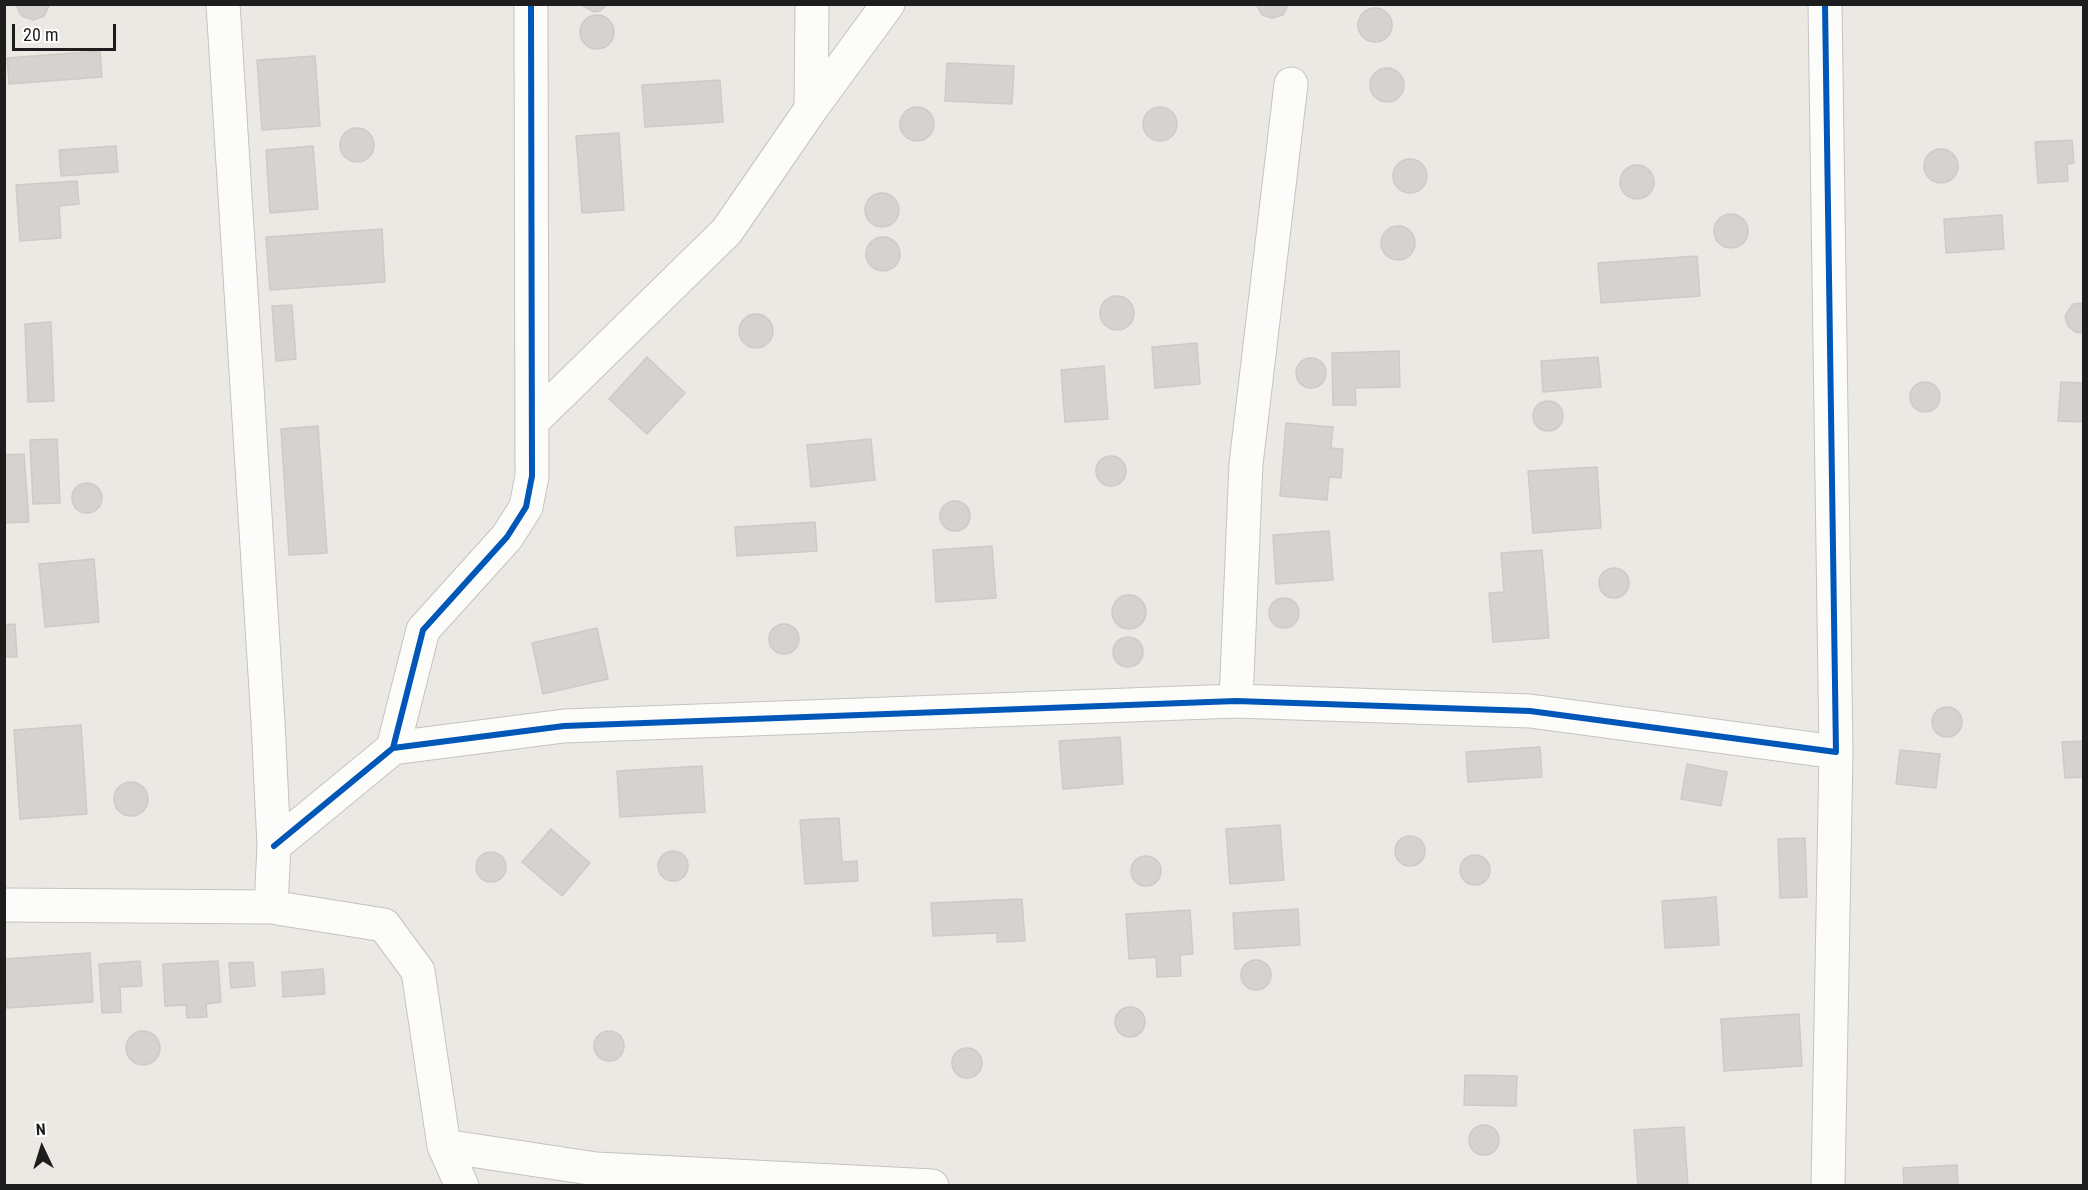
<!DOCTYPE html>
<html>
<head>
<meta charset="utf-8">
<style>
  body { margin:0 }
  #map { position:relative; width:2088px; height:1190px; overflow:hidden; background:#ece9e5; font-family:"Roboto Condensed",sans-serif }
  canvas { display:block }
  .frame { position:absolute; inset:0; border:6px solid #1d1d1d; pointer-events:none }
  .north { position:absolute; left:12px; top:1118px; width:60px; height:60px; -webkit-text-stroke:4px #fff; paint-order:stroke; rotate:356deg; font-size:16px; font-weight:700; line-height:24px; text-align:center; color:#1d1d1d }
  .north::after { content:''; display:block; margin:auto; width:21px; height:27px; background:#1d1d1d; clip-path:polygon(50% 0,100% 100%,50% 72%,0 100%) }
  .scale { position:absolute; left:12px; top:24px; width:104px; height:27px; box-sizing:border-box; border:3px solid #1d1d1d; border-top:0; padding-left:8px; font-size:18px; line-height:21px; white-space:nowrap; color:#1d1d1d; -webkit-text-stroke:4px #fff; paint-order:stroke }
</style>
</head>
<body>
<div id="map">
<canvas width="2088" height="1190"></canvas>
<div class="frame"></div>
<div class="north">N</div>
<div class="scale">20 m</div>
</div>
<script>
const context = document.querySelector('canvas').getContext('2d');
context.lineJoin = 'round';
function fillPath(path, color) { context.fillStyle = color; context.fill(path, 'evenodd'); }
const poly = rows => new Path2D(rows.map(r => 'M' + r).join(''));
function trace(path, color, width, dash) { context.strokeStyle = color; context.lineWidth = width; context.lineCap = dash ? 'butt' : 'round'; context.setLineDash(dash || []); context.stroke(path); }
const building = poly([
  [16,4,50,4,44,16,33,20,22,16,19,12,16,4],
  [580,4,608,4,600,11,594,12,580,4],
  [1256,4,1289,4,1283,15,1272,18,1262,15,1256,4],
  '1358 25a17 17 0 1 1 34 0a17 17 0 1 1-34 0Z',
  '580 32a17 17 0 1 1 34 0a17 17 0 1 1-34 0Z',
  [100,51,102,77,9,84,7,58,100,51],
  [315,56,320,126,262,130,257,60,315,56],
  [947,63,1014,66,1012,104,945,101,947,63],
  '1370 85a17 17 0 1 1 34 0a17 17 0 1 1-34 0Z',
  [720,80,723,122,645,127,642,85,720,80],
  '900 124a17 17 0 1 1 34 0a17 17 0 1 1-34 0Z',
  '1143 124a17 17 0 1 1 34 0a17 17 0 1 1-34 0Z',
  '340 145a17 17 0 1 1 34 0a17 17 0 1 1-34 0Z',
  [619,133,624,210,582,213,576,136,619,133],
  [2072,140,2074,163,2067,164,2068,181,2038,183,2035,142,2072,140],
  [116,146,118,172,61,176,59,150,116,146],
  [313,146,318,209,270,213,266,150,313,146],
  '1924 166a17 17 0 1 1 34 0a17 17 0 1 1-34 0Z',
  '1393 176a17 17 0 1 1 34 0a17 17 0 1 1-34 0Z',
  '1620 182a17 17 0 1 1 34 0a17 17 0 1 1-34 0Z',
  [77,181,79,204,59,206,61,238,20,241,16,185,77,181],
  '865 210a17 17 0 1 1 34 0a17 17 0 1 1-34 0Z',
  '1714 231a17 17 0 1 1 34 0a17 17 0 1 1-34 0Z',
  [2002,215,2004,249,1946,253,1944,219,2002,215],
  '1381 243a17 17 0 1 1 34 0a17 17 0 1 1-34 0Z',
  [382,229,385,282,270,290,266,237,382,229],
  '866 254a17 17 0 1 1 34 0a17 17 0 1 1-34 0Z',
  [1697,256,1700,296,1601,303,1598,263,1697,256],
  '1100 313a17 17 0 1 1 34 0a17 17 0 1 1-34 0Z',
  [2082,303,2084,332,2080,333,2075,332,2068,326,2065,316,2073,304,2082,303],
  [292,305,296,359,276,361,272,306,292,305],
  '739 331a17 17 0 1 1 34 0a17 17 0 1 1-34 0Z',
  [51,322,54,401,28,402,25,324,51,322],
  [1197,343,1200,384,1155,388,1152,347,1197,343],
  [1399,351,1400,387,1355,388,1356,405,1333,405,1332,353,1399,351],
  [647,357,685,393,647,434,609,399,647,357],
  [1598,357,1601,387,1543,392,1541,361,1598,357],
  '1296 373a15 15 0 1 1 30 0a15 15 0 1 1-30 0Z',
  [1104,366,1108,419,1065,422,1061,370,1104,366],
  [2061,382,2084,383,2084,422,2058,421,2061,382],
  '1910 397a15 15 0 1 1 30 0a15 15 0 1 1-30 0Z',
  '1533 416a15 15 0 1 1 30 0a15 15 0 1 1-30 0Z',
  [1286,423,1333,427,1331,448,1343,449,1341,478,1329,477,1327,500,1280,496,1286,423],
  [318,426,327,553,289,555,281,429,318,426],
  [57,439,60,503,33,504,30,440,57,439],
  [871,439,875,480,811,487,807,445,871,439],
  [24,454,29,522,4,523,4,455,24,454],
  '1096 471a15 15 0 1 1 30 0a15 15 0 1 1-30 0Z',
  [1597,467,1601,528,1533,533,1528,471,1597,467],
  '72 498a15 15 0 1 1 30 0a15 15 0 1 1-30 0Z',
  '940 516a15 15 0 1 1 30 0a15 15 0 1 1-30 0Z',
  [815,522,817,551,737,556,735,527,815,522],
  [1329,531,1333,580,1276,584,1273,535,1329,531],
  [992,546,996,598,936,602,933,550,992,546],
  [1542,550,1549,638,1493,642,1489,593,1504,592,1501,553,1542,550],
  [94,559,99,622,45,627,39,564,94,559],
  '1599 583a15 15 0 1 1 30 0a15 15 0 1 1-30 0Z',
  '1112 612a17 17 0 1 1 34 0a17 17 0 1 1-34 0Z',
  '1269 613a15 15 0 1 1 30 0a15 15 0 1 1-30 0Z',
  [15,624,17,657,4,657,4,625,15,624],
  '769 639a15 15 0 1 1 30 0a15 15 0 1 1-30 0Z',
  [597,628,608,679,543,694,532,643,597,628],
  '1113 652a15 15 0 1 1 30 0a15 15 0 1 1-30 0Z',
  '1932 722a15 15 0 1 1 30 0a15 15 0 1 1-30 0Z',
  [81,725,87,814,20,819,14,730,81,725],
  [1120,737,1123,784,1063,789,1059,741,1120,737],
  [2084,741,2084,777,2065,778,2062,742,2084,741],
  [1540,747,1542,777,1468,782,1466,752,1540,747],
  [1900,750,1940,754,1936,788,1896,784,1900,750],
  [1687,764,1727,772,1721,806,1681,799,1687,764],
  [702,766,705,812,620,817,617,771,702,766],
  '114 799a17 17 0 1 1 34 0a17 17 0 1 1-34 0Z',
  [839,818,842,862,857,861,858,881,805,884,800,820,839,818],
  [1280,825,1284,880,1230,884,1226,829,1280,825],
  [551,829,590,863,562,896,522,862,551,829],
  '1395 851a15 15 0 1 1 30 0a15 15 0 1 1-30 0Z',
  [1805,838,1807,897,1780,898,1778,839,1805,838],
  '658 866a15 15 0 1 1 30 0a15 15 0 1 1-30 0Z',
  '476 867a15 15 0 1 1 30 0a15 15 0 1 1-30 0Z',
  '1460 870a15 15 0 1 1 30 0a15 15 0 1 1-30 0Z',
  '1131 871a15 15 0 1 1 30 0a15 15 0 1 1-30 0Z',
  [1716,897,1719,945,1665,948,1662,901,1716,897],
  [1022,899,1025,941,997,942,997,933,933,936,931,903,1022,899],
  [1298,909,1300,945,1235,949,1233,913,1298,909],
  [1190,910,1193,954,1180,955,1181,976,1157,977,1156,957,1129,959,1126,914,1190,910],
  [90,953,93,1002,7,1008,4,959,90,953],
  '1241 975a15 15 0 1 1 30 0a15 15 0 1 1-30 0Z',
  [140,961,142,986,120,987,121,1012,102,1013,99,964,140,961],
  [218,961,221,1002,206,1004,207,1017,187,1018,186,1005,165,1006,163,964,218,961],
  [253,962,255,986,231,988,229,963,253,962],
  [323,969,325,994,283,997,282,972,323,969],
  '1115 1022a15 15 0 1 1 30 0a15 15 0 1 1-30 0Z',
  [1799,1014,1802,1066,1724,1071,1721,1019,1799,1014],
  '126 1048a17 17 0 1 1 34 0a17 17 0 1 1-34 0Z',
  '594 1046a15 15 0 1 1 30 0a15 15 0 1 1-30 0Z',
  '952 1063a15 15 0 1 1 30 0a15 15 0 1 1-30 0Z',
  [1465,1075,1517,1076,1516,1106,1464,1105,1465,1075],
  '1469 1140a15 15 0 1 1 30 0a15 15 0 1 1-30 0Z',
  [1684,1127,1688,1186,1638,1186,1634,1130,1684,1127],
  [1957,1165,1958,1186,1904,1186,1903,1168,1957,1165]
]);
fillPath(building, '#d6d2d0');
trace(building, '#cfcac6', 1.5);
const minor = poly([
  [223,4,268,722,274,846,271,907],
  [811,109,812,4],
  [532,422,727,231,811,109,888,4],
  [1236,701,1246,464,1291,84],
  [393,748,564,726,1236,701,1530,711,1836,752,1825,4],
  [274,846,393,748,423,630,507,537,526,507,532,476,531,4],
  [4,905,271,907,384,925,418,971,444,1146,462,1186],
  [444,1146,596,1169,932,1186],
  [1828,1186,1836,752]
]);
trace(minor, '#c4c3c1', 35);
trace(minor, '#fcfcfb', 33);
trace(poly([
  [393,748,564,726,1236,701,1530,711,1836,752,1825,4],
  [274,846,393,748,423,630,507,537,526,507,532,476,531,4]
]), '#0057b8', 6);
</script>
</body>
</html>
